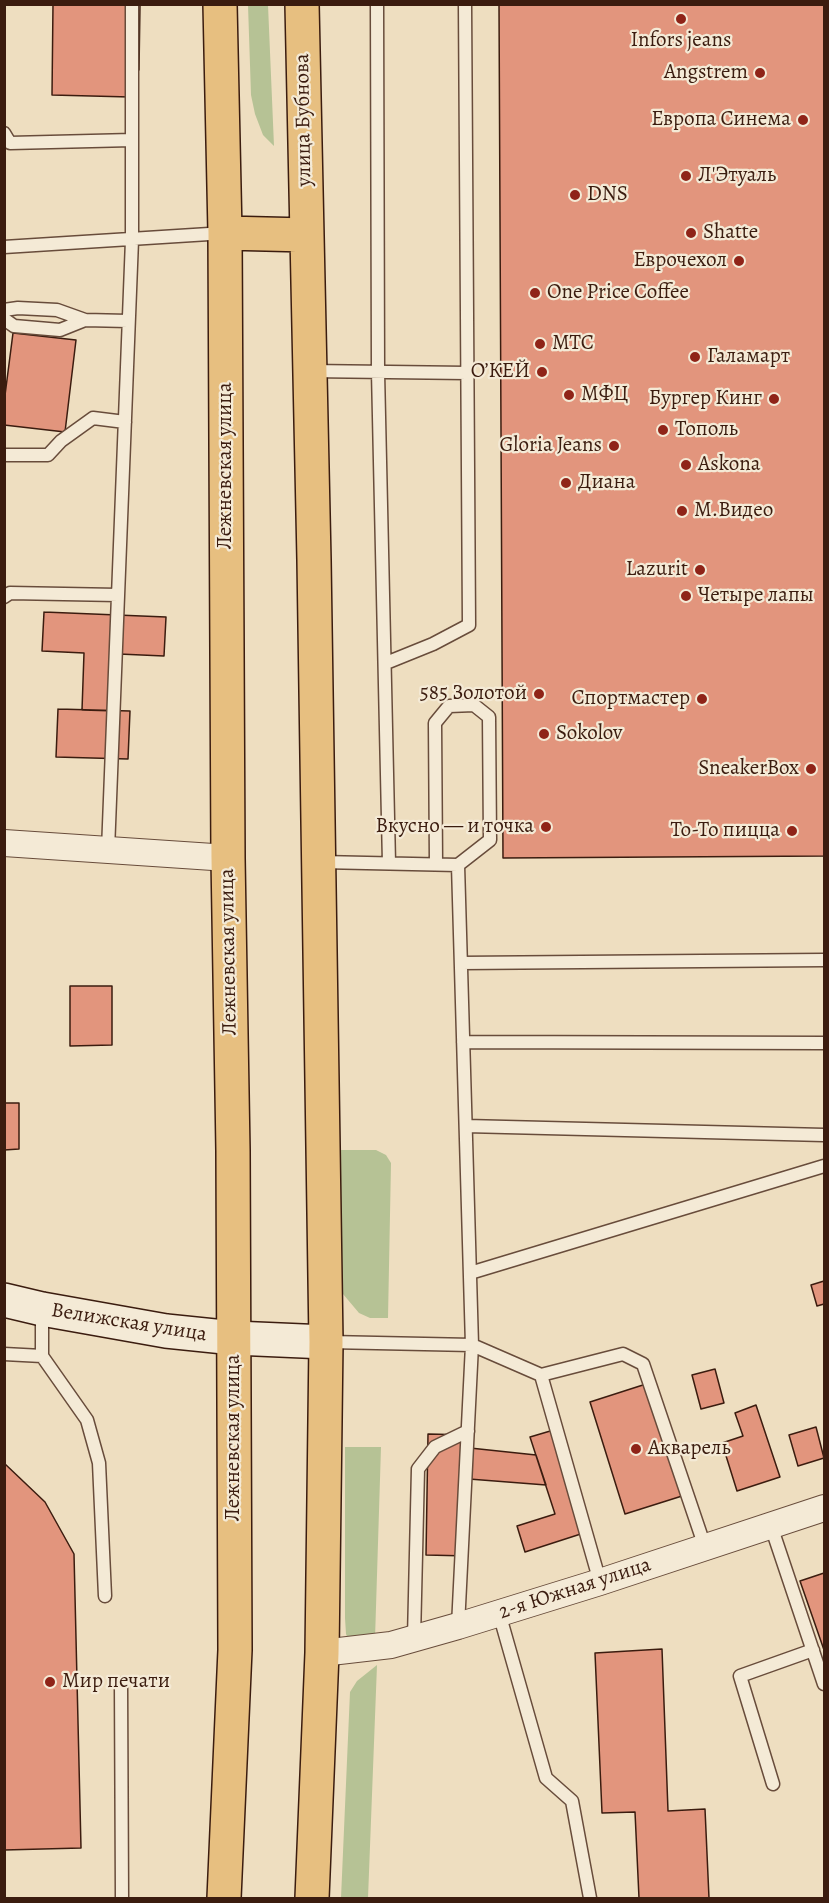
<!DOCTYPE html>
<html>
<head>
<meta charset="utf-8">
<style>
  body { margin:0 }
  #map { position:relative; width:829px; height:1903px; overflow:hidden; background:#eedec0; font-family:Alegreya,serif }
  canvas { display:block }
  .frame { position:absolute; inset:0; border:6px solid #3b1c0f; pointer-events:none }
</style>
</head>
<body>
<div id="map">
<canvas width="829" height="1903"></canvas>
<div class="frame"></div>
</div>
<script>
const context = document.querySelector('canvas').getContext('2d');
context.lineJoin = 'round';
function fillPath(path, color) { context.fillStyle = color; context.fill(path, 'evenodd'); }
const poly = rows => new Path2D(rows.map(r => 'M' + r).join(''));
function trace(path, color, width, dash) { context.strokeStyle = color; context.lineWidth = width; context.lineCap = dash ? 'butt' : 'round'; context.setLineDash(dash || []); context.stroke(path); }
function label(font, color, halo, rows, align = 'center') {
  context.font = font + ' Alegreya,serif'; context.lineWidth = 4.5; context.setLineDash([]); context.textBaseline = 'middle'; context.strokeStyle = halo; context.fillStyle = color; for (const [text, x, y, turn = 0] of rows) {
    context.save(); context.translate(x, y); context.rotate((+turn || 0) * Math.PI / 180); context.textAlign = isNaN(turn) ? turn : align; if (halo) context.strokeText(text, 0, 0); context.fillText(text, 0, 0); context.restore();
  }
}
fillPath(poly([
  [248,5,268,5,274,146,263,135,255,114,251,95],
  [339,1150,376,1150,386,1155,391,1163,388,1318,370,1318,359,1313,343,1294,339,1280],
  [345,1447,381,1447,375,1639,350,1644,346,1634,345,1618],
  [377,1665,368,1898,341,1898,350,1692,357,1681]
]), '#b6c295');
const building = poly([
  [53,4,140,4,139,70,130,70,130,97,52,95,53,4],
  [499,4,824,4,824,856,503,858,499,4],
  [13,333,76,340,65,432,4,425,4,403,13,333],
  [44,612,166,617,164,656,119,654,117,711,82,710,84,653,42,651,44,612],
  [58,709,130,711,128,759,56,757,58,709],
  [70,986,112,986,112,1045,70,1046,70,986],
  [4,1103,19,1103,19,1149,4,1150,4,1103],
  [824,1281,824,1304,817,1306,811,1285,824,1281],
  [715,1369,724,1403,701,1409,692,1375,715,1369],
  [646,1384,682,1496,625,1514,590,1402,646,1384],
  [756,1405,780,1477,737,1491,722,1443,743,1436,735,1413,756,1405],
  [816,1427,824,1458,798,1466,789,1435,816,1427],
  [557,1429,590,1531,525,1552,517,1526,555,1514,530,1437,557,1429],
  [428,1434,470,1435,470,1448,536,1455,546,1485,469,1479,468,1556,426,1555,428,1434],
  [4,1463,45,1502,74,1554,81,1848,4,1850,4,1463],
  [824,1573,824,1650,800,1581,824,1573],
  [662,1649,668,1811,705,1809,709,1898,639,1898,635,1812,602,1813,595,1653,662,1649]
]);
fillPath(building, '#e2957d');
trace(building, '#3b1c0f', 1.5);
const lane = poly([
  [377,4,378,372,389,863],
  [4,133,10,143,132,140],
  [4,247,225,233],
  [4,310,18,308,57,310,85,320,128,321],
  [4,319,14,326,60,330,85,320],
  [310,371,467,373],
  [4,455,48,455,61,441,93,418,125,422],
  [4,597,10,593,118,595],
  [386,663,433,644,469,625,465,4],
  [108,850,132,240,132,4],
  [321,862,458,865,490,840,489,717,474,705,449,706,435,723,436,864],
  [458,865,472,1345,458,1626],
  [461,963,824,960],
  [463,1042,824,1043],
  [466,1126,824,1135],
  [470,1273,824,1166],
  [329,1342,472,1345,541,1375,600,1582],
  [4,1354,42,1356,42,1310],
  [42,1356,87,1420,99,1463,105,1596],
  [541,1375,623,1354,643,1364,705,1547],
  [771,1526,824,1684],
  [499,1613,546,1778,572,1801,590,1898],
  [414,1638,418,1469,435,1447,468,1431],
  [121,1684,122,1898],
  [773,1784,740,1676,813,1650]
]);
const street = poly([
  [4,843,228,858],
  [322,1653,391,1645,458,1626,600,1582,824,1508]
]);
const secondary = poly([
  [4,1300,42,1309,166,1331,234,1338,326,1342]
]);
const highway = poly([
  [220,4,225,233,228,858,233,1151,235,1650,224,1898],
  [302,4,314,560,326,1342,322,1653,312,1898],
  [225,233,307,235]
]);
trace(lane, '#684c3b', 15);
trace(street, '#684c3b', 28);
trace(secondary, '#3b1c0f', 36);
trace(highway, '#3b1c0f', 36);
trace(lane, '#f4ead6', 12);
trace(street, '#f4ead6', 26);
trace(secondary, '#f4ead6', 33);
trace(highway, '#e7bf80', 33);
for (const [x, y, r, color] of [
  [681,19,6,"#8f2418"],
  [760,73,6,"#8f2418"],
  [803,120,6,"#8f2418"],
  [686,176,6,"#8f2418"],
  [575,195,6,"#8f2418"],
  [691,233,6,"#8f2418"],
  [739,261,6,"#8f2418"],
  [535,293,6,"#8f2418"],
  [540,344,6,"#8f2418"],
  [695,357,6,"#8f2418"],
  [542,372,6,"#8f2418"],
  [569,395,6,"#8f2418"],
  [774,399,6,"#8f2418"],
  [663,430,6,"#8f2418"],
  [614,446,6,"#8f2418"],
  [686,465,6,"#8f2418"],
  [566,483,6,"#8f2418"],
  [682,511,6,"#8f2418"],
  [700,570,6,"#8f2418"],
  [686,596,6,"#8f2418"],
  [539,694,6,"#8f2418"],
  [702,699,6,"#8f2418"],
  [544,734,6,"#8f2418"],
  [811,769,6,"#8f2418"],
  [546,827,6,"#8f2418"],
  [792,831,6,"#8f2418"],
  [636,1449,6,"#8f2418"],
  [50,1682,6,"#8f2418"]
]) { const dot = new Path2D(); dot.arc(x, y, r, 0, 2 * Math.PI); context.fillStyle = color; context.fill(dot); trace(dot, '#f4ead6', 2); }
label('21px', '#3b1c0f', '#f4ead6', [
  ["Infors jeans",681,41,"center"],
  ["Angstrem",748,73,"right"],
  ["Европа Синема",791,120,"right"],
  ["Л'Этуаль",698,176],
  ["DNS",587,195],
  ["Shatte",703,233],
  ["Еврочехол",727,261,"right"],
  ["One Price Coffee",547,293],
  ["МТС",552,344],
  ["Галамарт",707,357],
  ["О’КЕЙ",530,372,"right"],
  ["МФЦ",581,395],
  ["Бургер Кинг",762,399,"right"],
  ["Тополь",675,430],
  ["Gloria Jeans",602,446,"right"],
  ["Askona",698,465],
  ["Диана",578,483],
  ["М.Видео",694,511],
  ["Lazurit",688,570,"right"],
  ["Четыре лапы",698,596],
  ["585 Золотой",527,694,"right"],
  ["Спортмастер",690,699,"right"],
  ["Sokolov",556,734],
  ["SneakerBox",799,769,"right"],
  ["Вкусно — и точка",534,827,"right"],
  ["То-То пицца",780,831,"right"],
  ["Акварель",648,1449],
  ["Мир печати",62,1682]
], 'left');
label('21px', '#3b1c0f', '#f4ead6', [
  ["улица Бубнова",304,120,-91],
  ["Лежневская улица",226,466,-90],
  ["Лежневская улица",229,952,-91],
  ["Велижская улица",129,1323,9],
  ["Лежневская улица",234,1438,-90],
  ["2-я Южная улица",575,1589,-18]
]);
</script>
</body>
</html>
